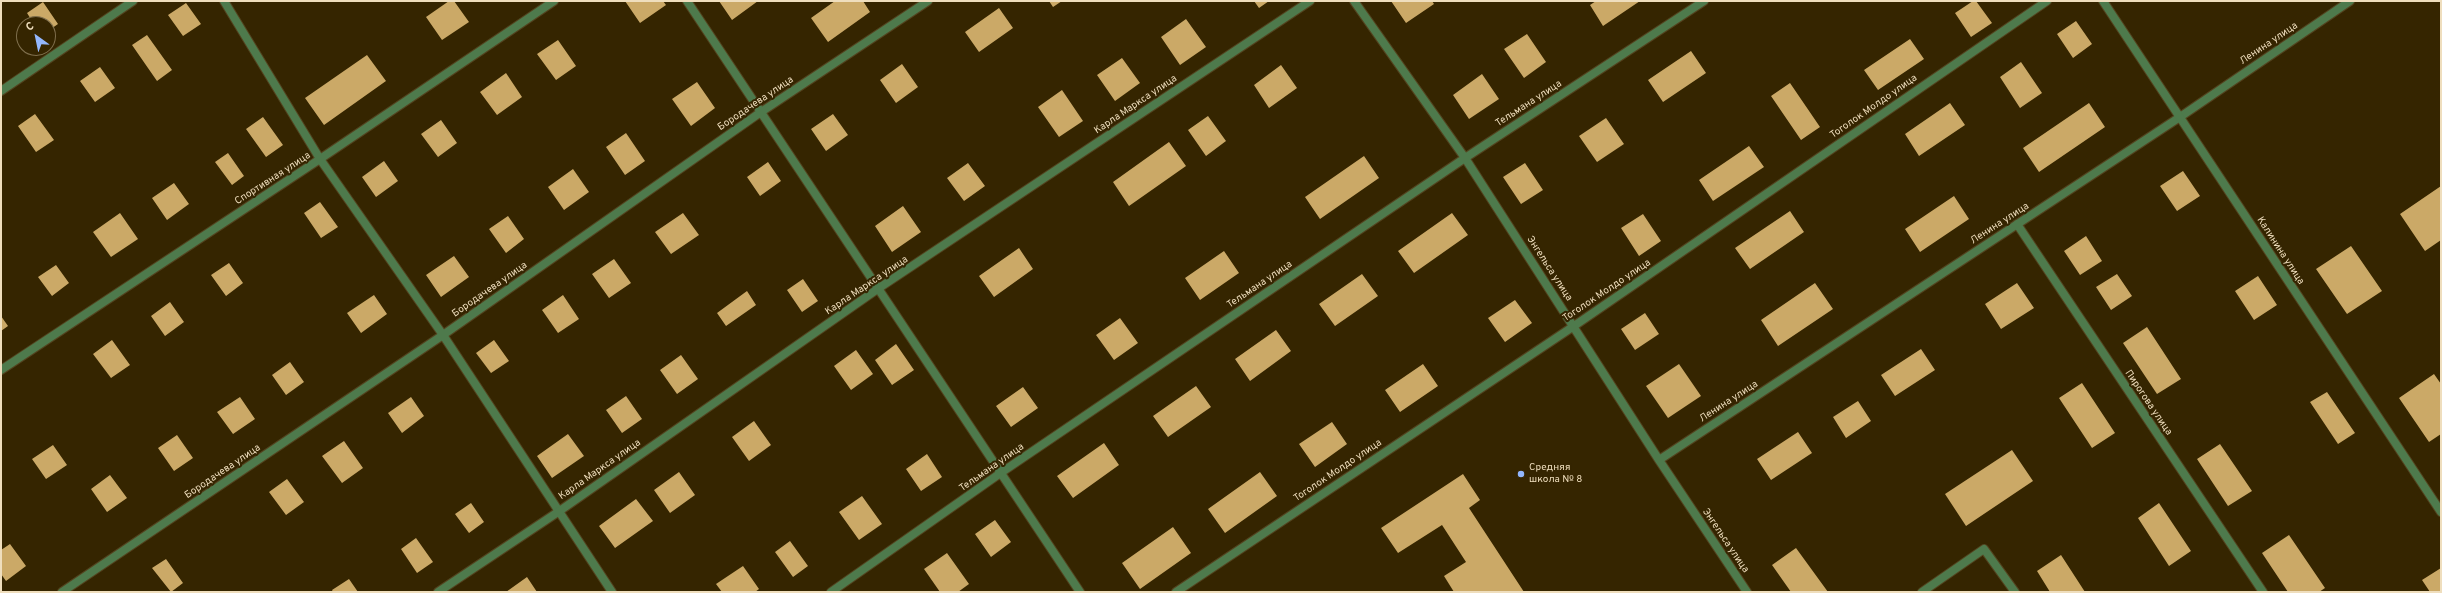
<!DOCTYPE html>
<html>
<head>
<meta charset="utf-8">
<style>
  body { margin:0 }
  #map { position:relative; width:2442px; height:593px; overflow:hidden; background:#352500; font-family:Overpass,sans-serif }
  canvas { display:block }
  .frame { position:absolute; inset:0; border:2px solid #efdebd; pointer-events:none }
  .north { position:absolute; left:16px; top:16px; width:40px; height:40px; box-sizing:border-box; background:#352500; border:1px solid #7f6f4c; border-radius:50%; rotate:327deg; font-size:11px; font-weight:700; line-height:16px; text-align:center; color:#efdebd }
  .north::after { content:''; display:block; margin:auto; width:14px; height:18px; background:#93b7fd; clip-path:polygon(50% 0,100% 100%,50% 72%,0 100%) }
</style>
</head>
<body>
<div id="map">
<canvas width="2442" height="593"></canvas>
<div class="frame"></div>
<div class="north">С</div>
</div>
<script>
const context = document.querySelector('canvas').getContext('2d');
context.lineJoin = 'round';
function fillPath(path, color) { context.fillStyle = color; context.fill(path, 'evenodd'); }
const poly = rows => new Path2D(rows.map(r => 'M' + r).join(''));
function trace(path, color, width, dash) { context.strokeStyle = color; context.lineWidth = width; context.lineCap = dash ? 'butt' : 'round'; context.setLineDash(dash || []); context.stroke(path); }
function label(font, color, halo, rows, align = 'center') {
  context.font = font + ' Overpass,sans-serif'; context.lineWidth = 4; context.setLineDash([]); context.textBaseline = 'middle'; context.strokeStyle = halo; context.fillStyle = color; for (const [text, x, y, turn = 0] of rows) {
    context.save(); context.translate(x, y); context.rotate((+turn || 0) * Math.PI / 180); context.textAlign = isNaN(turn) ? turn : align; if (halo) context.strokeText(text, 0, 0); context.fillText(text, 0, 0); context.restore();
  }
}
fillPath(poly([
  [449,1,454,1,469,22,442,40,426,17],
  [625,1,663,1,666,5,640,23],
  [719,1,758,1,732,20],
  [835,1,863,1,870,12,828,42,811,18],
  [1049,1,1062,1,1053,7],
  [1254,1,1269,1,1259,8],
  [1391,1,1432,1,1434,4,1406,23],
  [1596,1,1640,1,1603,26,1590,5],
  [1973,1,1976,1,1992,23,1971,37,1955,13],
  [43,2,58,24,48,31,48,24,34,24,27,13],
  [186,3,201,24,183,36,168,15],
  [999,8,1013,28,979,52,965,32],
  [1186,19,1206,47,1180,65,1161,37],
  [2076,21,2092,44,2073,58,2057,34],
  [1527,34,1546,62,1524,78,1504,49],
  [147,35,172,70,157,81,132,45],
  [1910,39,1924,59,1878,90,1864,70],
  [558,40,576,66,556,80,537,54],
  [1691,51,1706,73,1663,102,1648,80],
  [367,55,386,81,324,125,305,98],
  [1122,58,1140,83,1115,101,1097,75],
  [2021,62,2042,93,2020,108,2000,77],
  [902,64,918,87,896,103,880,80],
  [1281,65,1297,88,1269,108,1254,85],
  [100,67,115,88,95,102,80,81],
  [506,73,522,97,497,115,480,92],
  [1482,74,1499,99,1469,119,1453,95],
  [697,82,715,108,691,126,672,99],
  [1790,83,1820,127,1801,140,1771,96],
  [1062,90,1083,121,1059,137,1038,107],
  [1950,103,1965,125,1919,156,1905,134],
  [2089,103,2105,127,2039,172,2023,148],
  [35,114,54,140,36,152,18,126],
  [833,114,848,135,826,151,811,129],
  [1208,116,1226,141,1206,156,1188,130],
  [263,117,283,145,266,157,246,129],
  [1606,118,1624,144,1597,162,1579,136],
  [441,120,457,143,438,157,421,134],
  [626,133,645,161,625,175,606,147],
  [1169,142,1186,166,1129,206,1113,182],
  [1749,146,1764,167,1713,201,1699,180],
  [228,153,244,176,232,185,215,162],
  [1364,156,1379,178,1320,219,1305,197],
  [384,161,398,181,376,197,362,177],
  [768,162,781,181,760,196,747,177],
  [968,163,985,186,964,201,947,178],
  [1525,163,1543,190,1521,204,1503,177],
  [573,169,589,192,564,210,548,187],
  [2183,171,2200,196,2177,211,2160,186],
  [174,183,189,204,167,220,152,198],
  [2441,186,2441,240,2425,251,2400,214],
  [1954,196,1969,219,1920,252,1905,229],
  [320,202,338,227,321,238,304,213],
  [903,206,921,232,892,252,875,226],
  [1790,211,1804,232,1750,269,1735,248],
  [120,213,138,239,111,257,93,232],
  [683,213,699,235,671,254,655,232],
  [1452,213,1468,235,1414,273,1398,251],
  [1643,214,1661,241,1639,256,1621,228],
  [508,216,524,239,506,253,489,229],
  [2086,236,2102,261,2080,275,2064,251],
  [2351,246,2382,291,2347,314,2316,269],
  [1019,248,1033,269,994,297,979,276],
  [1224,251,1239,273,1200,300,1185,278],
  [454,256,469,277,441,297,426,275],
  [614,259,631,283,609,298,592,274],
  [229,263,243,283,226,296,211,275],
  [56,265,69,283,52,296,38,277],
  [1362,274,1378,296,1335,326,1319,304],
  [2117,274,2132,296,2111,310,2096,287],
  [2258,276,2277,305,2254,320,2235,291],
  [803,279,818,301,802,312,787,290],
  [1815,283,1833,309,1778,346,1761,320],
  [2017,283,2034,308,2001,329,1985,304],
  [747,291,756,305,726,326,717,313],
  [374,295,387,314,361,333,347,313],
  [563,295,579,319,558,333,542,310],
  [1515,300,1532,323,1505,342,1488,318],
  [170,302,184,322,165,336,151,316],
  [1645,313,1659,334,1635,350,1621,329],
  [1,316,8,326,1,331],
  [1120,318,1138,343,1114,360,1096,335],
  [2147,327,2181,379,2157,394,2123,343],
  [1276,330,1291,351,1250,381,1235,359],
  [112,340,130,365,111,378,93,354],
  [494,340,509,361,491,373,476,353],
  [896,344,914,370,892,385,875,360],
  [1921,349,1935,370,1895,396,1881,375],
  [856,350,873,374,851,390,834,366],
  [681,355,698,379,677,394,660,370],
  [290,362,304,382,286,395,272,375],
  [1423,364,1438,386,1400,412,1385,390],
  [1679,364,1701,396,1668,418,1646,386],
  [2434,374,2441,384,2441,434,2429,442,2399,398],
  [2082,383,2115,433,2092,448,2059,398],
  [1196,386,1211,407,1168,437,1153,416],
  [1023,387,1038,408,1011,427,996,406],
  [2327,392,2355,433,2338,444,2310,402],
  [626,396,642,419,622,433,606,410],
  [240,397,255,419,233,434,217,412],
  [411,397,424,416,402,433,388,413],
  [1858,401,1871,421,1846,438,1833,417],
  [754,421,771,445,749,461,732,437],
  [1332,422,1347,444,1315,467,1299,444],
  [1798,432,1812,453,1771,480,1757,459],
  [568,434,584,456,552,478,537,456],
  [177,435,193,458,174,471,158,448],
  [344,441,363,468,342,483,322,456],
  [1104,443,1119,465,1073,498,1057,476],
  [2220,444,2252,491,2228,506,2197,459],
  [53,445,67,465,46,479,32,459],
  [2012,450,2033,481,1966,526,1945,494],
  [927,454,942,477,921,491,906,469],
  [679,472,695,495,670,513,654,490],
  [1260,472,1277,496,1225,533,1208,509],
  [1463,474,1480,500,1469,508,1524,592,1454,592,1444,576,1466,562,1442,525,1398,553,1381,528],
  [110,475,127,498,107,512,91,489],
  [287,479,304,502,286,515,269,492],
  [862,496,882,524,859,540,839,512],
  [636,499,653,521,615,548,599,526],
  [471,503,484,522,469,533,455,514],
  [2159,503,2191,551,2169,566,2138,518],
  [995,520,1011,542,991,557,975,534],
  [1173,527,1191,553,1140,589,1122,563],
  [2289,535,2325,588,2319,592,2288,592,2262,553],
  [416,538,433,562,417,573,401,549],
  [790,541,808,566,793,577,775,552],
  [10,544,26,566,6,581,1,574,1,550],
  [1796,548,1828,592,1791,592,1772,565],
  [947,553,969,584,958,592,940,592,924,569],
  [2061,555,2085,592,2050,592,2037,571],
  [166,559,183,583,171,592,152,568],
  [743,566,759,589,755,592,722,592,716,584],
  [2441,568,2441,592,2430,592,2422,580],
  [527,577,537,592,506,592],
  [349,579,358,592,333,592,332,590]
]), '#cba967');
const minor = poly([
  [224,1,320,159,443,335,612,592],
  [687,1,1080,592],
  [1354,1,1465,158,1659,460,1747,592],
  [1,91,133,1],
  [2017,224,2263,592],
  [1,370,320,159,554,1],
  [1659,460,2180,117,2350,1],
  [62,592,443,335,761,112,928,1],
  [831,592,1002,472,1465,158,1704,1],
  [1176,592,1574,326,2047,1],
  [1922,592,1984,549,2015,592]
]);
const tertiary = poly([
  [2103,1,2441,512],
  [438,592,558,512,879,288,1310,1]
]);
trace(minor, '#53431e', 10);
trace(tertiary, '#53431e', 10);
trace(minor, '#4e7a4c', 8);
trace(tertiary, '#4e7a4c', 8);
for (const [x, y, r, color] of [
  [1521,474,4,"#93b7fd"]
]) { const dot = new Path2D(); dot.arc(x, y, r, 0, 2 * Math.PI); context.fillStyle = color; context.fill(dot); trace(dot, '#352500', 1.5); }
label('10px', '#efdebd', '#352500', [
  ["Ленина улица",2269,44,-34],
  ["Бородачева улица",756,104,-34],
  ["Тельмана улица",1529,104,-33],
  ["Карла Маркса улица",1136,105,-34],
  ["Тоголок Молдо улица",1874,107,-35],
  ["Спортивная улица",273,179,-33],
  ["Ленина улица",2000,224,-33],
  ["Калинина улица",2280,251,57],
  ["Энгельса улица",1549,269,57],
  ["Тельмана улица",1260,285,-34],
  ["Карла Маркса улица",867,286,-34],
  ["Бородачева улица",490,290,-35],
  ["Тоголок Молдо улица",1607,291,-34],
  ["Ленина улица",1729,402,-33],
  ["Пирогова улица",2148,403,56],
  ["Тельмана улица",992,468,-35],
  ["Карла Маркса улица",600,470,-35],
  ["Тоголок Молдо улица",1338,471,-34],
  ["Бородачева улица",223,472,-34],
  ["Энгельса улица",1725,541,56]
]);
label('10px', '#efdebd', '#352500', [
  ["Средняя",1529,468],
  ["школа № 8",1529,480]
], 'left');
</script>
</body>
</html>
